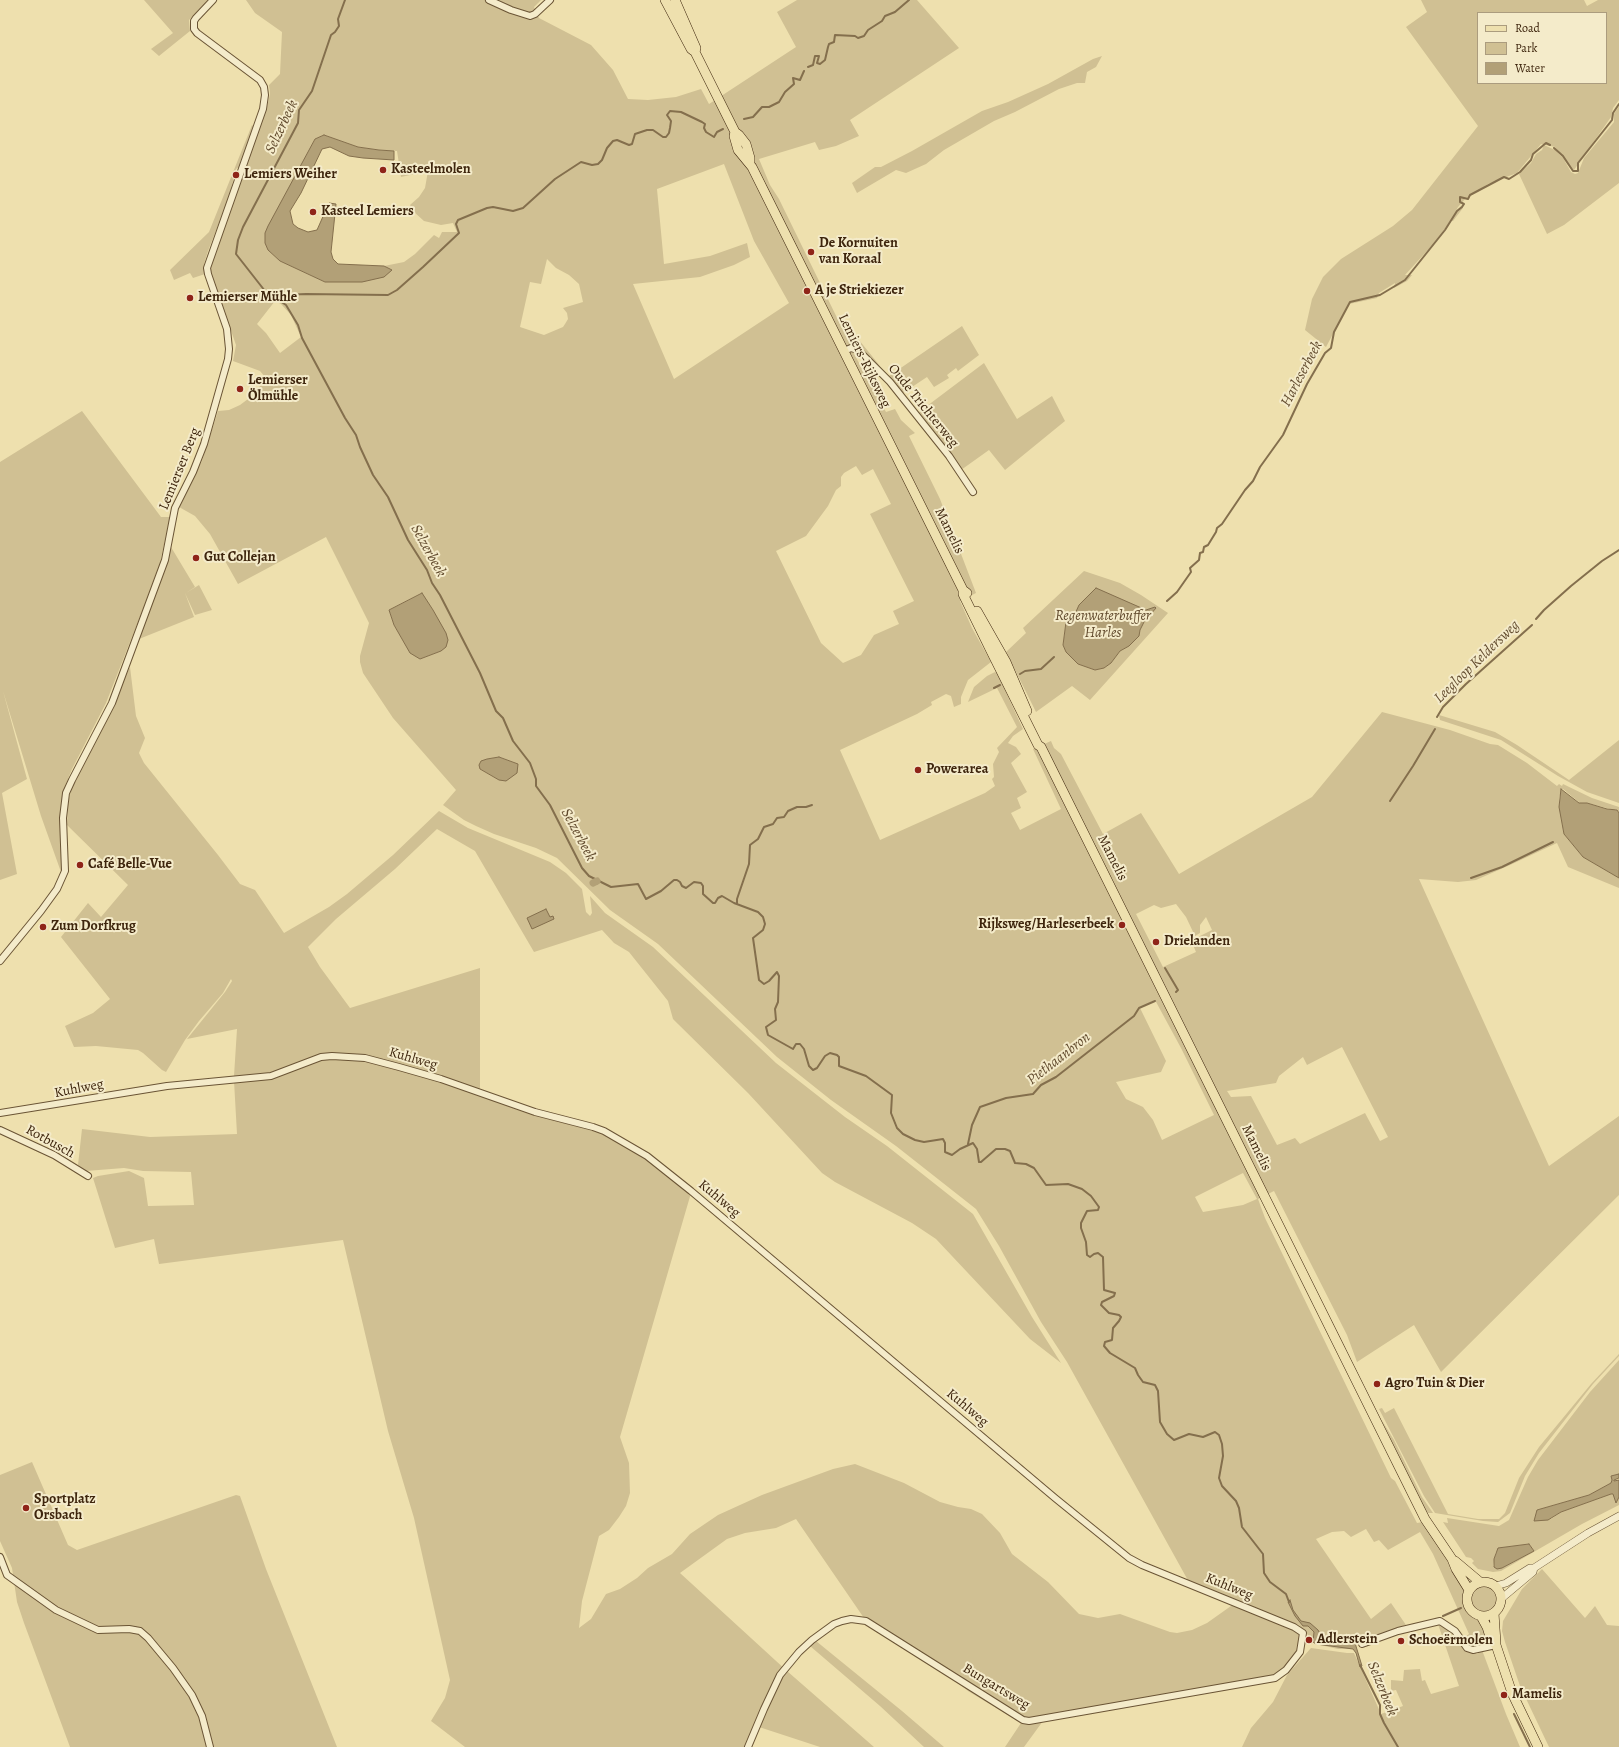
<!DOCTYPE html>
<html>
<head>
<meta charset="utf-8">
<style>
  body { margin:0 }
  #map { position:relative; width:1619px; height:1747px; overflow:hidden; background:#eee0ae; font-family:Alegreya,serif }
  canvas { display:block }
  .legend { position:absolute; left:1477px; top:12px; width:130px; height:72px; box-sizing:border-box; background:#f4ebca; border:1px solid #ab9c7e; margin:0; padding:5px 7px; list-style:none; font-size:12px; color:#3e250d }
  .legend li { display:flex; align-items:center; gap:8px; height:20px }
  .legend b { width:20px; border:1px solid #ab9c7e }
</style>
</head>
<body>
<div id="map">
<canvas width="1619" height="1747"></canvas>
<ul class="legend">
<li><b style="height:5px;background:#eee0ae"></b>Road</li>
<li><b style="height:11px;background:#d0c093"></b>Park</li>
<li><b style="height:11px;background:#b2a077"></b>Water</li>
</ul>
</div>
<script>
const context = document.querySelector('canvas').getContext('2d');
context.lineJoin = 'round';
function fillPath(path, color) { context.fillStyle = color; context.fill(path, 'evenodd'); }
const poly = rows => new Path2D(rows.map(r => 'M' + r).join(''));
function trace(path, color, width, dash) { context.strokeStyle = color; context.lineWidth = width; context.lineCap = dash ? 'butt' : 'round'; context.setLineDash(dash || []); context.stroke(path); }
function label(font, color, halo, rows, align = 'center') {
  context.font = font + ' Alegreya,serif'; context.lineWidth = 4; context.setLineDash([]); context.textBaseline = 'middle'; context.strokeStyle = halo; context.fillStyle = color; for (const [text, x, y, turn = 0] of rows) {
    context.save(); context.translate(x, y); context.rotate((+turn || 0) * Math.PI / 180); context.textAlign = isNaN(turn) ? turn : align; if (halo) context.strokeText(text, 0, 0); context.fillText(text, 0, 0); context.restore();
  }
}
fillPath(poly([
  [144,0,209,0,189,20,190,31,159,56,151,49,173,33],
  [246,0,541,0,534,7,539,18,591,45,613,70,628,99,648,100,676,97,701,89,709,104,796,47,777,12,797,0,917,0,959,48,850,120,859,136,836,146,819,150,815,142,759,159,770,185,779,199,842,328,854,332,855,335,880,366,860,349,853,352,886,412,895,409,901,420,915,433,909,436,940,499,976,593,960,601,972,628,991,662,968,680,961,697,961,704,954,707,951,696,946,694,931,702,932,705,917,714,840,750,880,840,985,793,995,786,992,779,994,777,993,764,999,752,997,748,1017,727,997,688,968,702,974,687,987,676,995,672,997,673,1023,729,1013,736,1008,743,1016,747,1021,754,1011,763,1027,792,1017,798,1021,808,1011,813,1020,830,1061,809,1033,749,1051,741,1054,748,1061,754,1103,834,1141,813,1179,874,1312,797,1382,712,1450,730,1490,744,1498,745,1527,763,1557,786,1559,784,1562,786,1563,784,1592,798,1619,807,1619,813,1616,809,1614,810,1587,803,1581,804,1563,789,1561,790,1559,800,1564,834,1583,857,1619,878,1619,888,1568,867,1557,843,1510,865,1476,880,1458,882,1419,879,1549,1166,1619,1116,1619,1195,1441,1372,1414,1325,1357,1362,1347,1335,1274,1191,1258,1199,1265,1218,1391,1478,1395,1481,1417,1523,1423,1522,1463,1584,1465,1605,1468,1611,1482,1623,1489,1641,1472,1647,1467,1644,1463,1638,1469,1634,1433,1554,1420,1532,1388,1550,1379,1540,1374,1542,1366,1529,1351,1537,1344,1531,1332,1532,1316,1539,1371,1619,1391,1603,1406,1625,1353,1644,1354,1649,1338,1649,1316,1644,1299,1625,1190,1584,1067,1362,1041,1322,999,1246,976,1209,896,1146,831,1100,777,1057,658,944,610,910,557,858,536,848,494,834,476,826,464,820,443,805,456,790,393,718,363,673,360,662,360,656,369,623,326,537,238,584,210,534,195,516,179,507,202,461,218,411,229,410,240,405,256,393,265,377,260,371,233,361,236,345,212,276,210,267,210,262,267,107,270,94,269,85,280,74,282,32,255,13],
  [324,135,358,147,379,150,397,151,401,177,428,171,425,188,419,197,410,205,414,212,424,221,441,225,453,223,457,232,442,232,439,238,434,235,415,254,404,262,384,266,392,270,325,282,280,261,268,250,308,153,315,139],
  [724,164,754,241,789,303,674,379,633,284,700,277,734,265,750,257,747,243,710,256,664,264,657,189],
  [547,259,556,268,569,275,579,284,583,302,563,308,567,313,568,319,565,324,563,327,544,335,520,327,530,282,541,284],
  [275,301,281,304,291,315,301,337,280,353,266,333,257,324],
  [856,466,862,475,873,469,891,504,870,514,914,601,893,611,899,624,874,635,861,655,843,663,821,643,776,551,806,536,828,506,836,490,841,486,841,477,844,473],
  [421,593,433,610,441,651,420,659,404,642,394,625,389,610],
  [499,757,518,764,499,780,480,769,487,759],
  [1176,904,1186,917,1195,936,1200,933,1200,925,1206,917,1212,930,1194,939,1196,944,1193,945,1196,952,1163,967,1136,914,1154,905,1161,908],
  [1155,1000,1181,1048,1214,1115,1162,1140,1153,1120,1143,1107,1126,1099,1116,1082,1161,1072,1166,1061,1140,1008],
  [1342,1047,1388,1137,1380,1141,1365,1113,1300,1144,1295,1138,1277,1145,1251,1096,1231,1097,1227,1091,1276,1083,1279,1076,1303,1057,1307,1065],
  [1243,1173,1257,1199,1243,1205,1203,1212,1195,1197],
  [1421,0,1584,0,1587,6,1598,0,1619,0,1619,100,1613,108,1611,117,1574,170,1570,168,1555,147,1541,144,1517,173,1488,184,1465,199,1458,207,1456,211,1463,204,1463,208,1453,221,1450,221,1438,239,1405,275,1412,275,1407,281,1394,288,1395,283,1379,293,1377,298,1349,304,1326,347,1305,330,1312,299,1323,277,1341,259,1393,226,1412,210,1478,126,1406,27,1427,12],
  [1478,13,1606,13,1606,83,1478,83],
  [1102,56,1096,67,1087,72,1085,83,1077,83,1059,89,1015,112,994,121,944,150,926,164,906,173,896,170,857,193,852,183,875,167,881,167,912,151,982,111,1008,102,1048,84,1093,59],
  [1619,106,1619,183,1564,225,1547,234,1519,174,1531,163,1536,154,1542,150,1544,145,1555,150,1563,158,1571,172,1575,174,1578,173,1584,158,1614,122,1614,114],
  [252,125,254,127,240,166,236,169,229,197,208,251,204,264,205,274,193,278,190,273,174,280,170,270,209,232],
  [962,326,979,355,958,371,956,368,947,375,949,378,934,387,927,377,903,393,889,376],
  [984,363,1017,419,1052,396,1065,421,1005,470,989,450,961,470,919,412],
  [82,411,161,517,170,517,160,563,143,609,106,703,72,769,63,791,61,823,63,861,61,872,41,816,3,691,27,779,2,793,17,874,0,880,0,462],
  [171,547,195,587,186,593,199,585,212,610,195,615,185,593,194,617,139,639,167,565],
  [1084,571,1120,583,1141,595,1168,613,1090,700,1072,686,1036,712,1006,652,1026,633,1023,628],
  [1128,603,1146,610,1156,608,1144,621,1140,630,1139,636,1129,646,1120,651,1111,663,1104,668,1095,670,1078,664,1066,652,1063,645,1066,622,1075,614],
  [130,667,136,716,145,738,139,753,144,763,218,855,240,884,255,890,284,933,329,907,347,894,393,855,439,811,468,828,550,862,566,873,582,889,586,912,590,916,592,913,590,896,605,913,653,947,776,1063,845,1117,887,1146,973,1214,1032,1317,1061,1363,1030,1339,936,1239,912,1223,835,1182,822,1173,748,1093,678,1024,673,1019,668,1001,629,952,614,943,602,930,534,952,475,851,437,829,395,869,336,919,308,947,320,967,350,1008,480,968,480,1091,362,1055,337,1053,324,1054,266,1074,234,1076,237,1029,187,1039,225,992,232,981,231,979,223,993,199,1021,185,1040,166,1072,162,1070,143,1053,138,1050,96,1046,74,1047,65,1026,93,1013,110,999,61,937,88,903,101,917,128,885,67,825,68,802,72,787],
  [1439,715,1495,732,1517,745,1569,780,1619,740,1619,803,1587,792,1558,776,1501,740,1440,720],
  [323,1058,364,1060,439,1081,524,1112,604,1134,644,1157,691,1193,620,1437,629,1463,630,1493,626,1506,619,1517,609,1530,599,1536,582,1601,579,1628,591,1619,606,1594,620,1589,637,1578,648,1568,672,1554,690,1534,718,1515,762,1495,833,1469,855,1464,904,1483,940,1502,958,1507,971,1509,982,1514,1000,1533,1012,1554,1048,1582,1079,1614,1098,1618,1120,1614,1170,1632,1177,1633,1192,1630,1207,1623,1231,1606,1236,1606,1299,1633,1299,1643,1297,1650,1280,1672,1275,1675,1043,1721,1024,1747,1005,1747,1021,1723,968,1691,924,1655,866,1621,796,1519,776,1528,745,1533,727,1539,680,1573,787,1671,874,1747,820,1747,759,1727,749,1747,465,1747,431,1721,445,1698,450,1680,414,1518,388,1431,343,1240,159,1264,154,1239,115,1248,93,1178,98,1176,129,1171,144,1178,148,1206,194,1205,191,1172,143,1171,124,1168,86,1171,78,1165,82,1129,150,1137,237,1134,234,1081,296,1068,301,1069,303,1065],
  [1619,1354,1619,1356,1593,1384,1539,1453,1525,1476,1510,1513,1498,1522,1483,1521,1435,1513,1424,1496,1379,1409,1382,1408,1385,1413,1394,1408,1448,1514,1478,1519,1499,1519,1505,1513,1519,1478,1539,1447,1591,1384],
  [1619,1360,1619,1474,1611,1476,1612,1480,1611,1483,1589,1495,1537,1510,1537,1520,1551,1519,1561,1512,1611,1494,1619,1497,1619,1505,1582,1524,1501,1571,1493,1572,1478,1569,1472,1563,1474,1561,1471,1558,1466,1557,1443,1522,1448,1523,1447,1518,1499,1526,1509,1520,1528,1477,1538,1460,1590,1392],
  [1529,1544,1534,1551,1502,1568,1493,1566,1496,1552,1507,1547],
  [1381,1419,1394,1440,1422,1497,1433,1513,1428,1513,1423,1506],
  [32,1462,68,1545,77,1550,236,1495,240,1496,266,1569,337,1747,70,1747,24,1623,17,1602,12,1568,0,1541,0,1475],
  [1542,1569,1585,1618,1595,1606,1607,1625,1619,1626,1619,1747,1549,1747,1520,1686,1505,1642,1502,1631,1503,1621,1522,1589],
  '1472 1599a12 12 0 1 1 24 0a12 12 0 1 1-24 0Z',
  [1438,1624,1445,1627,1465,1651,1477,1654,1482,1650,1506,1714,1520,1747,1242,1747,1251,1728,1273,1702,1287,1675,1311,1648,1347,1653,1354,1653,1381,1714,1403,1706,1396,1690,1391,1691,1391,1680,1403,1681,1404,1670,1420,1669,1422,1681,1425,1680,1431,1694,1459,1686],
  [816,1641,902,1711,944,1747,924,1747,880,1706,810,1646]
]), '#d0c093');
const water = poly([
  [324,135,358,147,379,150,394,151,394,160,363,158,349,156,330,147,322,149,301,193,290,211,293,224,298,228,308,232,317,230,329,203,336,204,331,252,333,259,338,264,384,266,392,270,384,277,362,282,325,282,280,261,268,250,265,243,265,233,268,226,315,139,324,135],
  [1096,588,1146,610,1155,607,1156,608,1144,622,1140,630,1139,636,1129,646,1120,651,1111,663,1104,668,1095,670,1078,664,1066,652,1063,645,1066,622,1075,614,1079,605,1096,588],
  [422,593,433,610,446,633,448,640,446,647,441,651,420,659,410,653,394,625,389,610,422,593],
  [499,757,518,764,517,773,506,781,499,780,480,769,479,765,481,761,487,759,499,757],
  [1561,789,1579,803,1587,803,1607,809,1617,810,1619,813,1619,878,1583,857,1564,834,1559,807,1561,789],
  [546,909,550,917,553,916,554,919,532,929,527,918,546,909],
  [1619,1474,1619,1478,1614,1480,1614,1481,1619,1480,1619,1497,1616,1503,1613,1494,1611,1494,1561,1512,1548,1520,1534,1521,1537,1510,1589,1495,1611,1483,1612,1480,1611,1476,1619,1474],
  [1529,1544,1534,1551,1502,1568,1497,1569,1494,1567,1494,1559,1498,1548,1529,1544],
  [1290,1600,1293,1610,1301,1621,1310,1623,1318,1630,1322,1637,1328,1640,1349,1643,1351,1641,1355,1643,1362,1666,1360,1667,1356,1653,1353,1649,1316,1644,1313,1642,1314,1632,1308,1626,1303,1626,1295,1616,1288,1602,1290,1600]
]);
fillPath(water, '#b2a077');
trace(water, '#846f4d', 1);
trace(poly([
  [345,0,338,19,339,26,335,32,331,35,312,91,299,110,298,123,243,227,238,240,236,254,265,291,286,305,298,325,302,338,345,418,356,435,360,447,373,475,388,497,408,540,427,570,432,583,440,595,480,673,496,711,503,718,513,741,530,763,536,779,536,786,550,805,582,868,589,876,611,887,638,884,646,899,661,891,674,880,677,880,680,882,682,886,686,888,694,882,701,883,703,886,703,894,713,903,715,903,718,898,722,896,734,903,758,912,763,917,765,924,763,930,753,938,759,980,764,984,769,981,777,972,779,976,778,1002,775,1009,776,1020,766,1027,768,1035,793,1049,796,1044,800,1044,804,1049,809,1066,813,1070,817,1068,825,1056,830,1053,837,1055,839,1057,839,1066,866,1076,892,1095,891,1113,897,1128,903,1134,915,1140,924,1142,943,1139,945,1143,945,1152,952,1155,960,1149,973,1143,977,1149,979,1162,981,1162,996,1149,1005,1149,1010,1151,1015,1163,1026,1164,1034,1168,1046,1185,1068,1184,1082,1189,1091,1196,1099,1207,1098,1210,1087,1211,1081,1223,1081,1228,1086,1242,1087,1255,1090,1257,1094,1254,1098,1253,1103,1257,1104,1290,1115,1293,1114,1296,1102,1302,1101,1305,1109,1313,1119,1315,1121,1317,1119,1321,1113,1328,1112,1340,1105,1342,1104,1346,1110,1353,1135,1368,1138,1375,1143,1382,1155,1385,1158,1391,1160,1422,1167,1434,1174,1440,1189,1434,1203,1437,1215,1432,1219,1435,1222,1444,1223,1456,1219,1478,1222,1486,1236,1501,1239,1508,1242,1527,1263,1554,1264,1573,1270,1582,1286,1594,1289,1602],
  [808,67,813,65,815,56,819,56,817,63,820,64,825,60,828,47,829,44,834,42,835,35,855,36,858,38,864,36,868,30,882,21,885,16,895,12,909,0],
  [744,119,753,117,762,107,769,107,779,102,785,92,794,84,793,78,800,80,804,71],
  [1554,148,1563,156,1573,171,1578,171,1578,163,1612,120,1613,113,1619,104],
  [277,299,283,295,306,294,388,295,397,290,423,267,459,233,456,224,458,220,487,208,493,207,513,211,523,208,555,179,581,162,592,165,598,164,602,160,607,148,613,141,617,140,629,145,632,144,635,134,647,130,653,130,663,137,666,137,669,133,670,128,671,121,667,115,670,111,681,112,702,122,705,124,704,128,706,132,714,137,717,132,723,129],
  [1167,601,1177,592,1191,572,1190,568,1199,560,1200,553,1203,552,1204,547,1208,545,1216,532,1217,528,1222,524,1245,490,1253,481,1260,467,1283,435,1307,384,1325,353,1331,348,1334,332,1350,302,1380,295,1405,280,1445,230,1457,211,1462,207,1464,204,1460,202,1460,197,1468,199,1470,195,1504,177,1509,179,1520,172,1531,160,1533,154,1546,143,1550,145],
  [1536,619,1544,610,1571,586,1602,561,1619,550],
  [1020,674,1025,671,1041,669,1054,657],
  [994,688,1000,685],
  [1437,717,1443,707,1466,684,1532,625],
  [1390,801,1413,766,1435,729],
  [1471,878,1502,867,1553,842],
  [737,904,737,899,749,864,750,845,758,839,764,827,773,824,777,818,784,817,788,811,797,807,806,807,812,805],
  [1165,968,1178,990,1176,992],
  [968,1144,972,1125,980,1107,1006,1098,1033,1094,1041,1085,1056,1077,1134,1016,1139,1008,1155,1001],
  [1443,1616,1461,1608],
  [1360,1665,1380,1705,1380,1714,1384,1723,1398,1747],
  [1514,1714,1530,1747]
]), '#846f4d', 2);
trace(poly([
  [593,883,597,881]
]), '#b2a077', 7);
const minor = poly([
  [489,0,511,10,530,16,535,14,550,0],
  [844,351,851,348,858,350,890,382,949,456,973,492],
  [0,961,41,911,57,889,65,871,63,818,66,793,72,780,112,703,165,560,175,508,193,472,204,444,228,359,229,349,227,329,208,274,207,268,263,109,265,95,264,87,260,80,197,33,194,29,194,21,196,18,213,0],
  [0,1113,167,1086,271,1076,321,1057,332,1056,365,1058,399,1067,441,1079,535,1112,593,1127,604,1131,647,1156,691,1191,1055,1498,1129,1558,1142,1565,1294,1627,1303,1633,1300,1652,1286,1670,1275,1678,1029,1721,1023,1720,866,1621,851,1619,842,1621,834,1624,812,1640,799,1652,780,1675,764,1709,748,1747],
  [0,1130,54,1155,88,1176],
  [0,1557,7,1575,56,1610,98,1630,129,1629,140,1631,148,1638,173,1668,192,1695,202,1716,210,1747],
  [1362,1644,1398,1631,1440,1621,1455,1631,1467,1648,1473,1650,1496,1645]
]);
const tertiary = poly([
  [1496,1586,1506,1583,1530,1568,1534,1568,1588,1533,1619,1516],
  [1502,1598,1533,1572,1534,1568]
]);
const primary = poly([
  [665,0,691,49,695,52,735,132,739,135,746,144,750,158,750,162],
  [675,0,696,48,695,52],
  [735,132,734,136,738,150,752,167,963,590,967,593],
  [963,590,963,594,990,649,1038,745,1041,747,1416,1501,1425,1519,1452,1559,1456,1569,1469,1590],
  [977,611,1006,662,1027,711],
  [1455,1561,1480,1582],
  '1467 1599a17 17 0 1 1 34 0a17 17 0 1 1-34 0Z',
  [1494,1613,1496,1643],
  [1481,1616,1487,1627,1491,1640,1496,1645,1512,1693,1538,1747]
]);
trace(minor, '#6a5435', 8);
trace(tertiary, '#6a5435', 8);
trace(primary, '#3e250d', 10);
trace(minor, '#f4ebca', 6);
trace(tertiary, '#f4ebca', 7);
trace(primary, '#eee0ae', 9);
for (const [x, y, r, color] of [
  [383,170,4,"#8f2418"],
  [236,175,4,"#8f2418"],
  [313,212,4,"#8f2418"],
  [811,252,4,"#8f2418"],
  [807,291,4,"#8f2418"],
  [190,298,4,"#8f2418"],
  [240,389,4,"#8f2418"],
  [196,558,4,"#8f2418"],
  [918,770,4,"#8f2418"],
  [80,865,4,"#8f2418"],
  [1122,925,4,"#8f2418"],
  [43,927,4,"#8f2418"],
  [1156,942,4,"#8f2418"],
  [1377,1384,4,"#8f2418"],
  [26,1508,4,"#8f2418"],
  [1309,1640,4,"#8f2418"],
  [1401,1641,4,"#8f2418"],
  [1504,1695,4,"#8f2418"]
]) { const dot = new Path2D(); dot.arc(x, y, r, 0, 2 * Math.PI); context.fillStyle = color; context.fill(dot); trace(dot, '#f4ebca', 1.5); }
label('bold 14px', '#3e250d', '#f4ebca', [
  ["Kasteelmolen",391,170],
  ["Lemiers Weiher",244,175],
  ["Kasteel Lemiers",321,212],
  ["De Kornuiten",819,244],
  ["van Koraal",819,260],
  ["A je Striekiezer",815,291],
  ["Lemierser Mühle",198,298],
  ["Lemierser",248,381],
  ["Ölmühle",248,397],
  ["Gut Collejan",204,558],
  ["Powerarea",926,770],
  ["Café Belle-Vue",88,865],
  ["Rijksweg/Harleserbeek",1114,925,"right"],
  ["Zum Dorfkrug",51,927],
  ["Drielanden",1164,942],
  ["Agro Tuin & Dier",1385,1384],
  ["Sportplatz",34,1500],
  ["Orsbach",34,1516],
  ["Adlerstein",1317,1640],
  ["Schoeërmolen",1409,1641],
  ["Mamelis",1512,1695]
], 'left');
label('14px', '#3e250d', '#f4ebca', [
  ["Lemiers-Rijksweg",864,361,64],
  ["Oude Trichterweg",923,406,51],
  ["Lemierser Berg",180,469,-68],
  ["Mamelis",949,531,64],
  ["Mamelis",1112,858,63],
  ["Kuhlweg",413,1059,16],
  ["Kuhlweg",79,1089,-11],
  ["Rotbusch",50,1142,29],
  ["Mamelis",1256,1148,64],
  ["Kuhlweg",719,1199,40],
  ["Kuhlweg",967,1408,40],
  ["Kuhlweg",1229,1587,22],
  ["Bungartsweg",996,1687,31]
]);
label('italic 15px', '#614a2d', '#f4ebca', [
  ["Selzerbeek",282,127,-65],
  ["Harleserbeek",1302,374,-62],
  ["Selzerbeek",428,551,61],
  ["Regenwaterbuffer",1103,616],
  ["Harles",1103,633],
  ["Leegloop Keldersweg",1477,662,-44],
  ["Selzerbeek",578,835,62],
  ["Piethaanbron",1059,1059,-38],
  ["Selzerbeek",1382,1689,68]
]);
</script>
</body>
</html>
